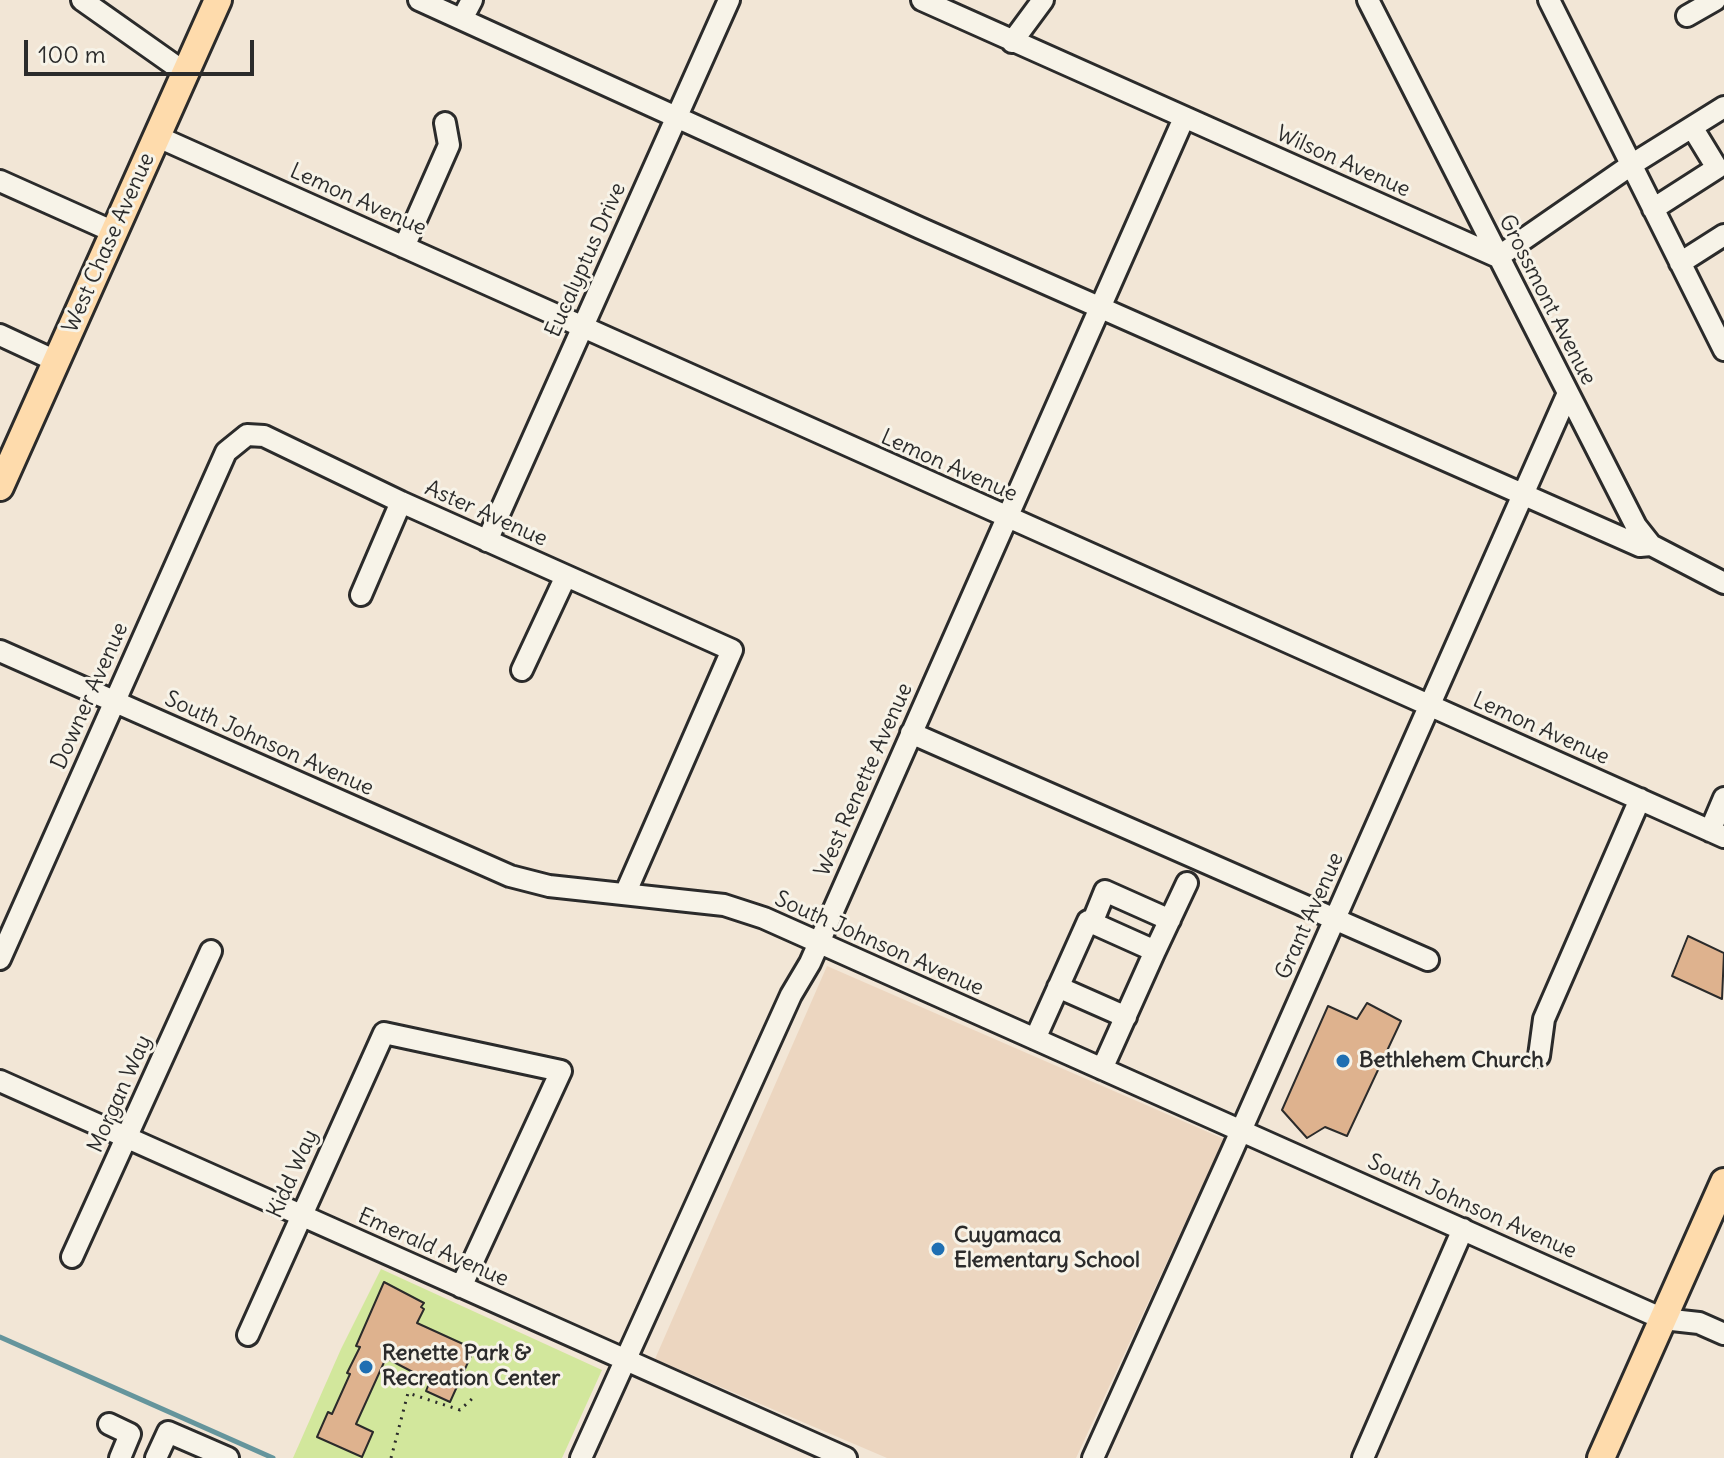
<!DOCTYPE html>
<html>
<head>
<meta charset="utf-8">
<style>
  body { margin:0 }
  #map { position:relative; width:1724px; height:1458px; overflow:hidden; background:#f2e6d6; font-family:Delius,sans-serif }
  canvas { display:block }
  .scale { position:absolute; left:24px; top:40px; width:230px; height:36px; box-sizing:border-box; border:4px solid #2b2b2b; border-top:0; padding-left:10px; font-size:24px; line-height:28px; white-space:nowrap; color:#2b2b2b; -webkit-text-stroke:6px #f7f3e8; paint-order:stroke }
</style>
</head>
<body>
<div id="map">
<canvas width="1724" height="1458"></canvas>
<div class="scale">100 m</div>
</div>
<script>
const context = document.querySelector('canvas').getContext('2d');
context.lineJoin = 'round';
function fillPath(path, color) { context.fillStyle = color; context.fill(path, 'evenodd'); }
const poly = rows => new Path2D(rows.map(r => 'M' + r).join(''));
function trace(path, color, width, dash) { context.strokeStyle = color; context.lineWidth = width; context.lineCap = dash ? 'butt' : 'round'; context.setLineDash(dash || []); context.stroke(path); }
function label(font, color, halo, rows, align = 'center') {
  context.font = font + ' Delius,sans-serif'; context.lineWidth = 6; context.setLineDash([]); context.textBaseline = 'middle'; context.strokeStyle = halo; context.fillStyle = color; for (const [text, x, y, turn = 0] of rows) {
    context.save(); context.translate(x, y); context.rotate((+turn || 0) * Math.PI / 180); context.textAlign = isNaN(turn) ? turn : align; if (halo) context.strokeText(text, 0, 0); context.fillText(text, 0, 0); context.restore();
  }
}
fillPath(poly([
  [827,966,1224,1139,1076,1458,887,1458,655,1359]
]), '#ecd6c0');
fillPath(poly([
  [381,1269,602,1370,562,1458,293,1458,341,1349]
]), '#d2e79c');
trace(poly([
  [0,1337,273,1458]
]), '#65959c', 5);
const building = poly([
  [1688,936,1724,953,1722,999,1672,976,1688,936],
  [1367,1003,1401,1021,1347,1136,1325,1127,1307,1138,1282,1110,1328,1006,1357,1019,1367,1003],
  [384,1282,424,1303,421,1307,424,1309,417,1323,474,1349,450,1402,426,1391,430,1381,386,1358,356,1424,373,1432,362,1457,317,1437,328,1412,332,1414,350,1374,347,1373,360,1347,356,1346,384,1282]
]);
fillPath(building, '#deb28e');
trace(building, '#2b2b2b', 2);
const minor = poly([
  [82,0,184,72],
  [419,0,920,228,1640,546,1651,545],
  [922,0,1498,257,1631,165,1724,107],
  [1368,0,1636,526,1651,545,1724,583],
  [1549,0,1724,350],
  [1687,16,1715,0],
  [462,19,472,0],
  [1012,42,1043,0],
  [156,136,1724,837],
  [0,181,114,232],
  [1653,209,1717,168,1692,127],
  [404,247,449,145,445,123],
  [1680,263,1724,235],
  [0,335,56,361],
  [487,541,729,0],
  [361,595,401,502],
  [0,651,510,876,549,886,724,905,764,918,1663,1319,1699,1323,1724,1334],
  [522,670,566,576],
  [911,733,1428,960],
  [1710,831,1724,798],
  [1092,923,1105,891,1170,920],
  [1155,951,1187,883],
  [0,959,226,452,247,435,264,436,401,502,732,650,625,894],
  [1058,987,1126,1017],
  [1035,1039,1088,921,1155,951,1102,1069],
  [1539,1056,1544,1019,1640,799],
  [0,1081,846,1458],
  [72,1257,211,951],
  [248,1335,384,1033,561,1071,461,1287],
  [109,1424,130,1434,120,1458],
  [156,1458,168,1432,228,1458],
  [581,1458,791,995,810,963,1184,118],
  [1093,1458,1232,1151,1568,393],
  [1363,1458,1463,1229]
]);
const major = poly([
  [0,487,218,0],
  [1601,1458,1724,1182]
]);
trace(minor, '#2b2b2b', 26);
trace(major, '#2b2b2b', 32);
trace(poly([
  [391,1458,408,1393,460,1410,475,1396]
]), '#2b2b2b', 3, [2, 6]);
trace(minor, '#f7f3e8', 20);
trace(major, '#fedbac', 26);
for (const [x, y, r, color] of [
  [1343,1061,8,"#1f6fb2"],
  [938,1249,8,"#1f6fb2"],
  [366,1367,8,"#1f6fb2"]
]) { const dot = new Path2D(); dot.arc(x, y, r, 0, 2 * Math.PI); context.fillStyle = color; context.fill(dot); trace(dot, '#f7f3e8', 3); }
label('22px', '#2b2b2b', '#f7f3e8', [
  ["Wilson Avenue",1343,162,24],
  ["Lemon Avenue",358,200,24],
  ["West Chase Avenue",109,243,-66],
  ["Eucalyptus Drive",586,260,-66],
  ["Grossmont Avenue",1547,300,63],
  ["Lemon Avenue",949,466,24],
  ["Aster Avenue",486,514,24],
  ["Downer Avenue",90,696,-66],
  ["Lemon Avenue",1541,729,24],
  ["South Johnson Avenue",269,744,24],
  ["West Renette Avenue",864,780,-66],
  ["Grant Avenue",1310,916,-66],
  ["South Johnson Avenue",879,944,24],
  ["Morgan Way",120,1094,-66],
  ["Kidd Way",293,1174,-66],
  ["South Johnson Avenue",1472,1207,24],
  ["Emerald Avenue",433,1248,24]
]);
label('bold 22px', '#2b2b2b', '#f7f3e8', [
  ["Bethlehem Church",1359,1061],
  ["Cuyamaca",954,1236],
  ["Elementary School",954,1261],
  ["Renette Park &",382,1354],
  ["Recreation Center",382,1379]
], 'left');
</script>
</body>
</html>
